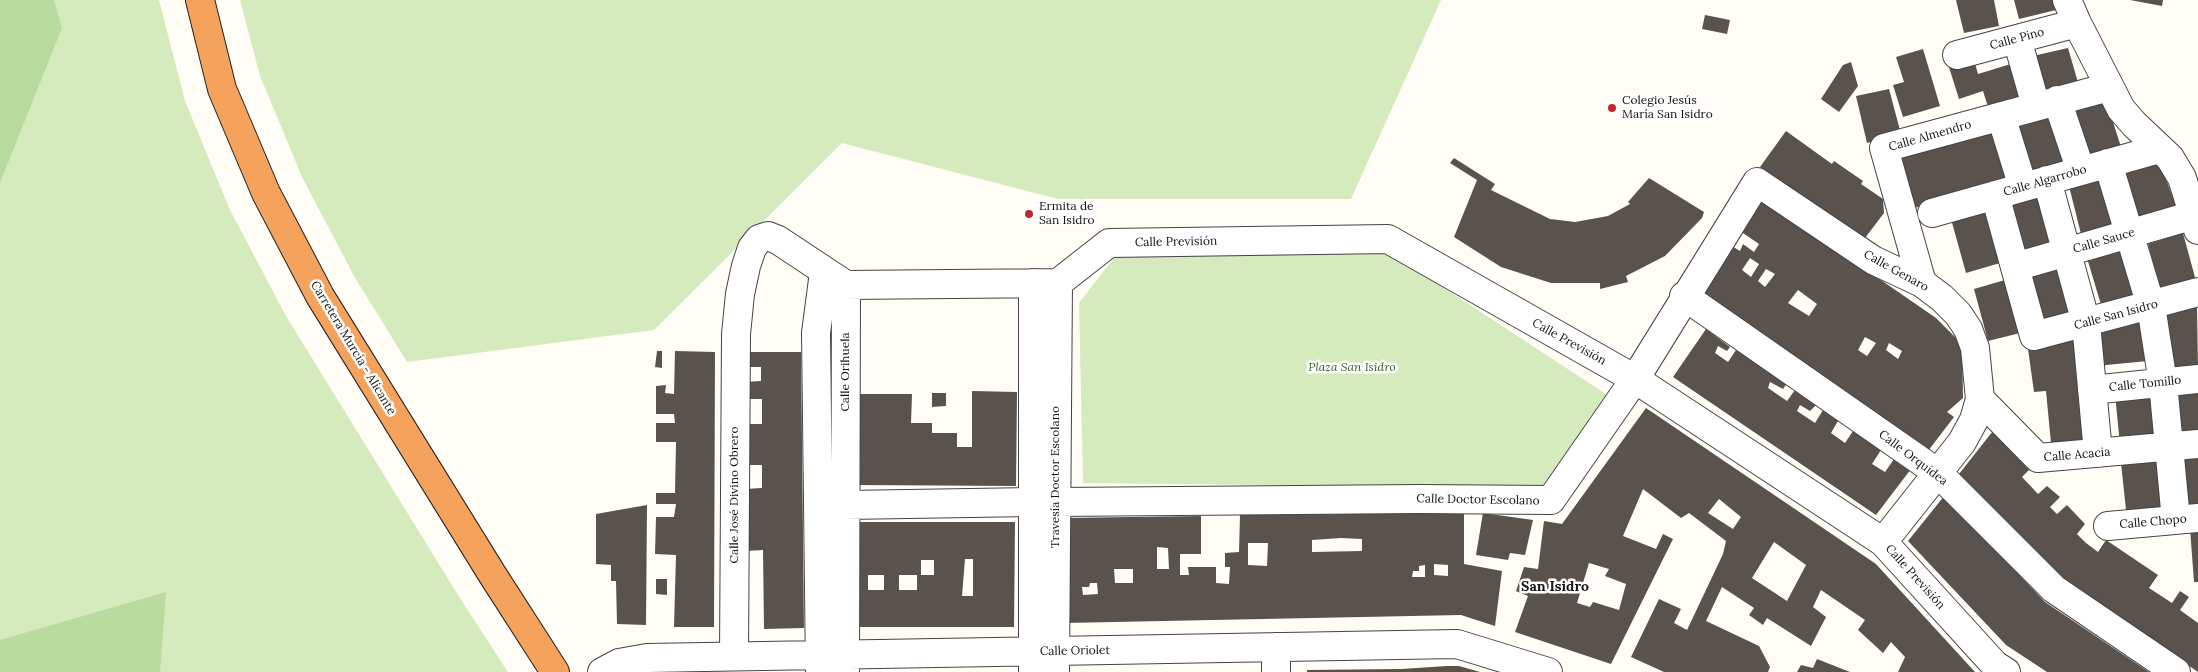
<!DOCTYPE html>
<html>
<head>
<meta charset="utf-8">
<style>
  body { margin:0 }
  canvas { display:block; background:#fffdf5 }
</style>
</head>
<body>
<canvas width="2198" height="672"></canvas>
<script>
const context = document.querySelector('canvas').getContext('2d');
context.lineJoin = 'round';
function fillPath(path, color) { context.fillStyle = color; context.fill(path, 'evenodd'); }
const poly = rows => new Path2D(rows.map(r => 'M' + r).join(''));
function trace(path, color, width, dash) { context.strokeStyle = color; context.lineWidth = width; context.lineCap = dash ? 'butt' : 'round'; context.setLineDash(dash || []); context.stroke(path); }
function label(font, color, halo, rows, align = 'center') {
  context.font = font + ' Lora,serif'; context.lineWidth = 5; context.setLineDash([]); context.textBaseline = 'middle'; context.strokeStyle = halo; context.fillStyle = color; for (const [text, x, y, turn = 0] of rows) {
    context.save(); context.translate(x, y); context.rotate((+turn || 0) * Math.PI / 180); context.textAlign = isNaN(turn) ? turn : align; if (halo) context.strokeText(text, 0, 0); context.fillText(text, 0, 0); context.restore();
  }
}
fillPath(poly([
  [0,0,159,0,185,101,230,210,286,316,458,595,508,672,0,672],
  [240,0,1441,0,1351,199,1058,199,842,143,654,330,407,362,354,276,302,177,260,76],
  [1386,250,1606,394,1541,488,1083,483,1079,303,1117,254]
]), '#d5ebbd');
fillPath(poly([
  [0,0,54,0,62,28,0,183],
  [166,592,160,672,0,672,0,640]
]), '#b9dc9c');
fillPath(poly([
  [1956,0,1994,0,1999,26,1964,33],
  [2014,0,2053,0,2056,10,2019,19],
  [2130,0,2163,0,2162,6],
  [1705,15,1730,20,1727,34,1702,29],
  [2068,48,2079,86,2043,95,2033,56],
  [1923,49,1940,106,1903,117,1893,85,1904,82,1896,57],
  [1973,56,1978,74,2014,63,2025,99,1989,110,1983,91,1959,99,1948,64],
  [1851,62,1858,86,1839,112,1821,99,1843,65],
  [1889,89,1901,134,1867,143,1856,96],
  [2105,97,2121,147,2089,158,2073,108],
  [2049,113,2067,166,2029,178,2012,125],
  [1997,128,2013,179,1911,209,1897,155],
  [1786,131,1832,164,1834,161,1863,181,1861,184,1883,199,1884,213,1862,242,1760,167],
  [1454,158,1495,184,1491,190,1550,219,1575,222,1608,216,1630,204,1628,202,1649,178,1704,212,1702,218,1665,256,1626,276,1628,282,1600,289,1600,283,1551,283,1501,267,1454,237,1477,180,1450,163],
  [2159,159,2177,210,2140,222,2123,170],
  [2102,176,2117,228,2082,238,2069,186],
  [2047,194,2060,244,2024,254,2012,203],
  [1762,198,1936,318,1962,344,1963,398,1947,412,1954,417,1928,451,1698,292,1730,245,1740,251,1743,244,1754,252,1759,244,1740,231],
  [1750,258,1759,264,1751,277,1742,270],
  [1766,269,1775,274,1765,287,1758,281],
  [1798,290,1817,304,1809,316,1788,303],
  [1865,337,1876,343,1867,356,1858,350],
  [1889,343,1902,351,1898,359,1886,350],
  [1986,211,2000,263,1966,273,1951,219],
  [2183,233,2196,281,2161,291,2148,244],
  [2121,248,2136,299,2102,308,2087,258],
  [2066,265,2080,317,2045,325,2030,273],
  [2005,280,2020,333,1988,341,1974,289],
  [2197,305,2198,371,2171,376,2163,315],
  [2142,321,2148,361,2096,366,2092,332],
  [1706,329,1730,347,1727,351,1718,346,1715,353,1728,362,1736,350,1787,383,1783,389,1770,382,1768,388,1787,401,1795,390,1816,405,1810,411,1800,405,1797,411,1815,423,1823,410,1838,421,1831,433,1845,443,1853,431,1881,450,1872,464,1885,472,1894,459,1911,469,1876,515,1673,377],
  [2082,337,2087,440,2051,443,2046,391,2034,392,2028,349],
  [657,351,662,351,662,368,655,367],
  [675,351,715,352,714,627,674,627,676,555,655,554,656,517,674,517,676,504,656,504,656,493,675,493,676,442,656,442,656,423,675,423,674,414,656,414,656,386,666,385,665,393,674,394],
  [744,352,801,352,804,628,764,629,763,550,746,551,745,489,762,488,762,465,745,465,745,424,762,424,762,399,745,399,745,382,761,381,761,367,745,367],
  [2198,383,2198,433,2182,434,2177,385],
  [2151,390,2156,441,2120,445,2115,394],
  [972,391,1017,392,1016,486,855,485,855,394,912,394,911,423,932,423,932,433,957,433,957,447,972,447],
  [932,393,946,393,946,406,932,407],
  [1646,408,1876,564,1975,672,1898,672,1905,657,1891,642,1883,653,1858,630,1865,620,1821,590,1813,607,1826,617,1811,646,1767,618,1763,625,1749,615,1754,608,1722,587,1706,621,1759,646,1770,667,1768,672,1664,672,1631,657,1659,599,1681,609,1674,623,1687,630,1723,554,1726,541,1689,513,1681,518,1643,489,1623,536,1656,549,1663,534,1673,539,1611,664,1515,632,1528,596,1516,591,1524,567,1538,569,1544,521,1562,524],
  [1719,499,1741,517,1733,529,1708,513],
  [1774,542,1806,565,1787,601,1752,578],
  [1589,563,1609,569,1605,576,1626,584,1619,610,1593,602,1590,607,1577,603],
  [1993,431,2030,469,2022,477,2038,494,2047,486,2060,497,2050,507,2057,514,2067,505,2085,524,2077,534,2086,543,2098,552,2106,540,2158,575,2149,588,2172,603,2180,591,2189,597,2180,610,2198,623,2198,672,2059,576,1959,474],
  [2198,455,2198,507,2186,508,2181,457],
  [2159,458,2165,507,2126,510,2121,463],
  [1945,495,2045,602,2149,672,2047,672,2006,645,1908,541],
  [647,505,646,625,617,624,616,581,611,581,611,565,596,564,596,514],
  [1464,513,1464,564,1502,571,1495,626,1461,615,1064,623,1063,518,1201,516,1201,554,1180,554,1180,575,1189,575,1188,567,1216,567,1216,583,1229,584,1230,567,1225,567,1225,553,1239,552,1240,515],
  [1341,538,1362,539,1362,551,1312,552,1312,540],
  [1248,543,1268,543,1267,566,1248,565],
  [1157,547,1168,548,1169,569,1157,569],
  [1434,564,1448,565,1448,576,1434,575],
  [1425,565,1425,577,1412,577,1413,571,1419,571,1419,566],
  [1114,569,1133,569,1133,583,1115,583],
  [1090,583,1097,583,1098,594,1083,595,1082,587,1089,587],
  [1483,513,1533,520,1525,555,1510,553,1508,560,1476,555],
  [856,522,1015,522,1014,627,855,627],
  [965,559,973,559,973,596,962,596],
  [921,560,934,560,934,575,921,575],
  [868,575,884,575,884,590,868,590],
  [899,575,917,575,917,590,899,590],
  [2190,528,2198,528,2198,582,2194,582],
  [656,579,667,579,667,595,656,594],
  [1817,659,1850,672,1797,672,1801,665,1813,668],
  [1447,666,1459,666,1480,672,1307,672,1307,670,1401,669]
]), '#5a524d');
const minor = poly([
  [2067,0,2077,23,2121,109,2134,124,2170,158,2182,178,2198,230],
  [2017,39,2036,106],
  [1957,55,2077,23],
  [2057,100,2081,171],
  [2001,116,2023,187],
  [2108,163,2151,306,2163,383,2176,520],
  [2047,180,2086,323,2098,453],
  [1995,195,2034,336,2198,292],
  [1932,213,2159,149],
  [2015,267,2194,215],
  [1058,283,1109,243,1388,239,1635,379,1883,542,1995,665,2006,672],
  [1922,283,1884,148,2109,87],
  [1684,296,1938,473,2054,589,2176,672],
  [2092,390,2198,379],
  [1980,399,2038,458,2198,444],
  [1056,502,1418,499,1551,500,1635,379,1757,182,1873,260,1922,283,1942,298,1958,314,1968,329,1975,348,1980,399,1974,420,1962,442,1883,542],
  [845,505,1033,502],
  [2108,526,2198,518],
  [734,656,736,334,740,294,746,266,752,248,759,239,768,236,778,240,846,285],
  [845,671,846,285,1058,283],
  [602,672,619,663,647,658,1457,644,1548,672],
  [820,672,816,333,824,272],
  [1033,672,1033,283],
  [1055,672,1058,283],
  [1276,672,1276,647]
]);
const highway = poly([
  [200,0,222,89,266,193,320,296,492,574,555,672]
]);
trace(minor, '#444', 30);
trace(highway, '#222', 30);
trace(minor, '#fff', 28);
trace(highway, '#f5a25d', 28);
for (const [x, y, r, color] of [
  [1612,108,5,"#c4262e"],
  [1029,214,5,"#c4262e"]
]) { const dot = new Path2D(); dot.arc(x, y, r, 0, 2 * Math.PI); context.fillStyle = color; context.fill(dot); trace(dot, '#fff', 2); }
label('12px', '#111', '#fff', [
  ["Calle Pino",2017,39,-15],
  ["Calle Almendro",1930,136,-16],
  ["Calle Algarrobo",2045,181,-16],
  ["Calle Sauce",2104,241,-16],
  ["Calle Previsión",1176,242,-1],
  ["Calle Genaro",1896,271,29],
  ["Calle San Isidro",2116,315,-15],
  ["Calle Previsión",1569,342,29],
  ["Carretera Murcia - Alicante",353,348,59],
  ["Calle Orihuela",846,372,-90],
  ["Calle Tomillo",2145,384,-6],
  ["Calle Acacia",2077,455,-5],
  ["Calle Orquídea",1913,458,37],
  ["Travesía Doctor Escolano",1056,477,-90],
  ["Calle José Divino Obrero",735,495,-90],
  ["Calle Doctor Escolano",1478,500,1],
  ["Calle Chopo",2153,522,-5],
  ["Calle Previsión",1915,577,48],
  ["Calle Oriolet",1075,651,-1]
]);
label('12px', '#111', '#fff', [
  ["Colegio Jesús",1622,101],
  ["María San Isidro",1622,115],
  ["Ermita de",1039,207],
  ["San Isidro",1039,221]
], 'left');
label('italic 12px', '#2f6b1f', '#fff', [
  ["Plaza San Isidro",1352,368]
]);
label('bold 14px', '#111', '#fff', [
  ["San Isidro",1555,587]
]);
</script>
</body>
</html>
